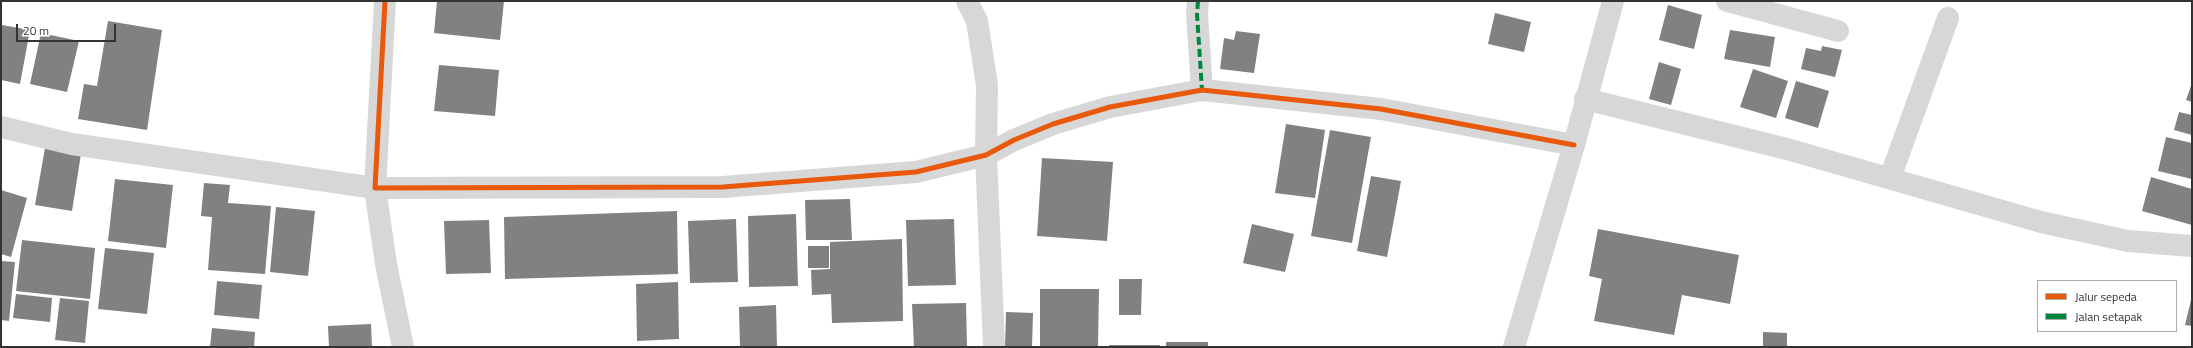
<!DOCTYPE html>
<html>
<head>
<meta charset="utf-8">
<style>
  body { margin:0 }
  #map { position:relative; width:2193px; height:348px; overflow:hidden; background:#fff; font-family:"Titillium Web",sans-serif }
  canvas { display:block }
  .frame { position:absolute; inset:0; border:2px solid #333; pointer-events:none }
  .legend { position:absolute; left:2037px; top:280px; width:140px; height:52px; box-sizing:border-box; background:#fff; border:1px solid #adadad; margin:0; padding:5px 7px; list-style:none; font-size:12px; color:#333 }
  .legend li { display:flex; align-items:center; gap:8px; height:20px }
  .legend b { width:20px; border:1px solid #adadad }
  .scale { position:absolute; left:16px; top:24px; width:100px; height:18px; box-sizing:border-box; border:2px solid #333; border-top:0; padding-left:5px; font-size:12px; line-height:14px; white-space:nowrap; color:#333; -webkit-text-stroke:3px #fff; paint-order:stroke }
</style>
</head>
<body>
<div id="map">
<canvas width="2193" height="348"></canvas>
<div class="frame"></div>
<ul class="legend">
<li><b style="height:5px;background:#e8590c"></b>Jalur sepeda</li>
<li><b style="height:5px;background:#00873e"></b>Jalan setapak</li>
</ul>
<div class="scale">20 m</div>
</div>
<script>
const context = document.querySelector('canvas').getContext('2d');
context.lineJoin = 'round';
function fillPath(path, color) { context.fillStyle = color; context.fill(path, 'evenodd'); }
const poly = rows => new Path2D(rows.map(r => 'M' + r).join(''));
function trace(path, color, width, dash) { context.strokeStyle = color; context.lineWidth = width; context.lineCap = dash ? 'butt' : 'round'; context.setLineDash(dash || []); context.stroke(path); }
fillPath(poly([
  [437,1,504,1,500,40,434,33],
  [1668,5,1702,15,1694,49,1659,40],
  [1495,13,1531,22,1524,52,1488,44],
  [108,21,162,30,147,130,78,119,84,84,97,86],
  [2,25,30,30,20,84,1,80],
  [1730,30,1775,37,1770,67,1724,59],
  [1236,31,1260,34,1254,73,1220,69,1224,38,1234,40],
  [41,33,79,41,67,92,30,84],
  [1822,46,1842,50,1835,77,1801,69,1806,48,1821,51],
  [1659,62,1681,69,1671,105,1649,99],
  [439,65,499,70,495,116,434,111],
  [1753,69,1788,81,1776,118,1740,107],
  [1796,81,1829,91,1818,128,1785,118],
  [2192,83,2192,102,2186,100],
  [2179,112,2192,115,2192,135,2174,130],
  [1286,124,1325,130,1315,198,1275,193],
  [1330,130,1371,137,1352,243,1311,236],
  [2166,137,2192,143,2192,179,2158,171],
  [45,148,81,154,72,211,35,205],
  [1042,158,1113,162,1107,241,1037,236],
  [1371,176,1401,181,1387,257,1357,251],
  [2151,177,2192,189,2192,225,2142,211],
  [115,179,173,185,166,248,108,241],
  [204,183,230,185,228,203,271,206,265,274,208,270,212,217,201,216],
  [1,190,27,198,11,257,1,254],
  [850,199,852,240,806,240,805,200],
  [276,207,315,211,308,276,270,272],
  [677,211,678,274,505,279,504,217],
  [796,214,798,286,749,287,748,216],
  [736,219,738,282,690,283,688,221],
  [954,219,956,285,908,286,906,220],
  [489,220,491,273,446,274,444,221],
  [1252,224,1294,234,1285,272,1243,263],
  [1598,229,1739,255,1730,304,1682,295,1674,335,1594,321,1602,279,1589,276],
  [902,239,903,321,832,323,831,294,812,295,811,270,830,269,830,242],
  [22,240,95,248,90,299,16,291],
  [808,246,829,246,829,268,808,268],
  [105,248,154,253,147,314,98,309],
  [1,261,15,262,9,321,1,320],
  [1119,279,1142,279,1141,315,1119,315],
  [217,281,262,285,259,319,214,315],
  [678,282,679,339,637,341,636,284],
  [1040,289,1099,289,1098,347,1040,347],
  [16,294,52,298,50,322,13,318],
  [60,298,89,301,85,343,55,340],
  [2191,300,2192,300,2192,326,2185,325],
  [966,303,967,347,914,347,912,304],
  [776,305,777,347,740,347,739,307],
  [1006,312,1033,313,1032,347,1005,347],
  [371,324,372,347,329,347,328,326],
  [212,328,255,332,254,347,210,347],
  [1763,332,1787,333,1787,347,1763,347],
  [1166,342,1208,342,1208,347,1166,347],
  [1109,345,1160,345,1160,347,1109,347]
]), '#818181');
trace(poly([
  [385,1,375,188,723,187,916,172,986,155,1014,140,1053,124,1110,107,1202,90,1381,109,1574,145],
  [967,1,977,21,987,85,986,155,994,347],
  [1198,1,1197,14,1202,90],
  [1727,1,1838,31],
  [1585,99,1787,149,2041,222,2128,241,2192,246],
  [1,127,72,144,375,188,386,264,403,347],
  [1890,178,1948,18],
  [1514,347,1574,145,1613,1]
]), '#d7d7d7', 22);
trace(poly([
  [1198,1,1197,14,1202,90]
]), '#00873e', 4, [8, 4]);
trace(poly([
  [385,1,375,188,723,187,916,172,986,155,1014,140,1053,124,1110,107,1202,90,1381,109,1574,145]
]), '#e8590c', 5);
</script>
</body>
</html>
